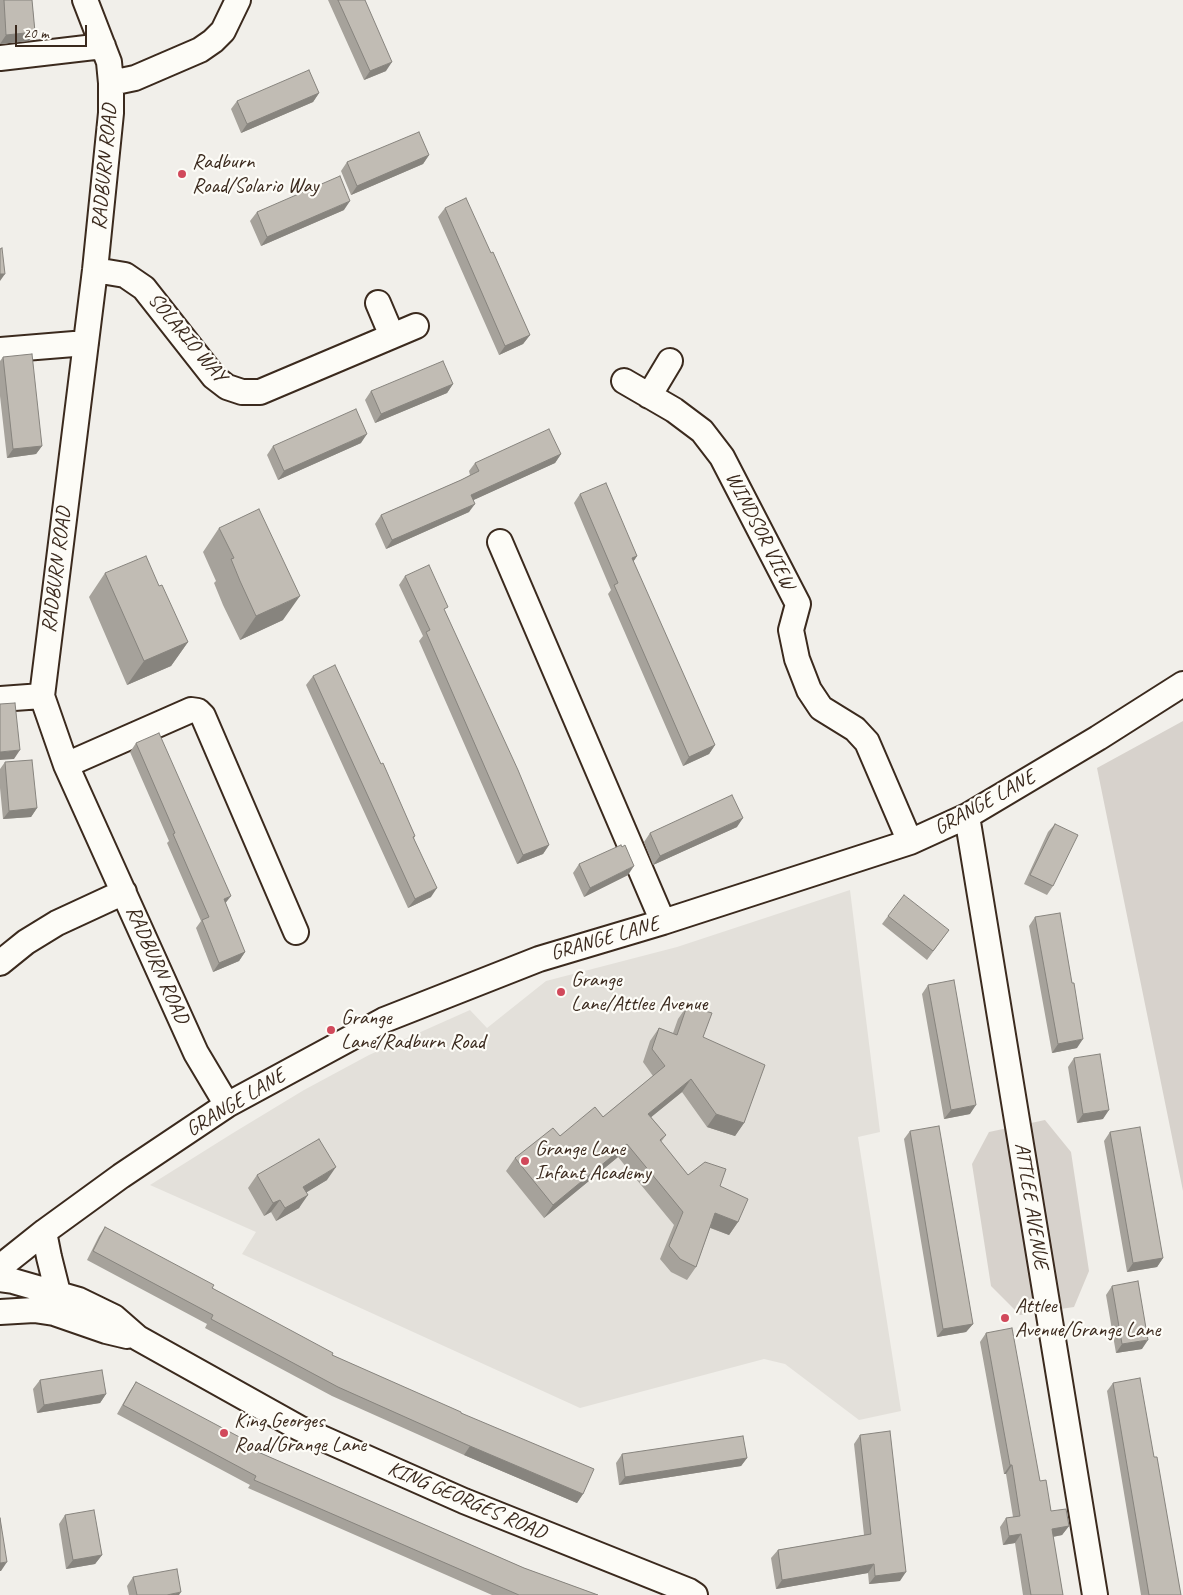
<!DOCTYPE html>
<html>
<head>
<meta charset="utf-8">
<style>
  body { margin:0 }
  #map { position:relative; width:1183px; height:1595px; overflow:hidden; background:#f1efea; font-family:Caveat,sans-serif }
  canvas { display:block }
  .scale { position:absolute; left:15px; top:25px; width:72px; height:22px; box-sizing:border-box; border:2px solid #3b2a1e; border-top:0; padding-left:6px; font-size:15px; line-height:18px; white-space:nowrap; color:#3b2a1e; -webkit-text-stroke:4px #fdfcf7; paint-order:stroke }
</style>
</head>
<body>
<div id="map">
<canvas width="1183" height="1595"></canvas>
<div class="scale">20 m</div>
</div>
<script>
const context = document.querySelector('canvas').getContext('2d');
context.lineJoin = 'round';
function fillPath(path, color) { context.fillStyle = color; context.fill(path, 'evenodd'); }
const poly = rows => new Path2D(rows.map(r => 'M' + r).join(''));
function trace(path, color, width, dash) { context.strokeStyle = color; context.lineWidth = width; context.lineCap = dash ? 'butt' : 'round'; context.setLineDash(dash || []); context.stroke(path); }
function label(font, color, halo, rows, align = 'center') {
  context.font = font + ' Caveat,sans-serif'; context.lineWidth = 4.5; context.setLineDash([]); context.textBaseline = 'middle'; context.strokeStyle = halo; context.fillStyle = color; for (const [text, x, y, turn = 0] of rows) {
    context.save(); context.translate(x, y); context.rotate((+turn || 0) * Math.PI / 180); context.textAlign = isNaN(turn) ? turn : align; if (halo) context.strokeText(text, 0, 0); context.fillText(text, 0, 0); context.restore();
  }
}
fillPath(poly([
  [850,890,880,1132,858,1137,901,1411,859,1420,785,1364,764,1359,580,1408,242,1254,256,1232,150,1185,233,1133,304,1090,369,1055,470,1010,487,1028,546,981,677,947]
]), '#e3e0da');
fillPath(poly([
  [1183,721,1183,1191,1097,768],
  [1045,1120,1071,1152,1089,1271,1074,1307,1020,1315,991,1286,972,1164,989,1132]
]), '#d7d2cc');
const minor = poly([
  [85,0,109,62,111,83,111,113,95,270,42,696,66,765,196,1053,227,1105],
  [0,58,103,46],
  [111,83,135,78,200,50,213,41,223,31,238,0],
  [95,270,125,275,144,288,214,377,227,387,242,392,260,392,416,326],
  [378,303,392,336],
  [0,350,86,343],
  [624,381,674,410,702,431,722,457,798,604,791,630,797,659,809,690,821,708,855,729,867,742,910,842],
  [649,396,670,361],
  [500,542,663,922],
  [0,699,42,696],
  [66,765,191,710,198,711,203,716,296,932],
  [967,816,1095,1595],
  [0,963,26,942,57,923,124,892],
  [44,1232,49,1257,58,1293,56,1306],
  [0,1267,44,1232,121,1176,227,1105,384,1020,539,959,663,922,910,842,967,816,1098,738,1183,684],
  [0,1279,13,1281,79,1300,114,1317,138,1338,299,1428,464,1501,689,1591,695,1595],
  [0,1312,34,1310,54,1313,106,1331,127,1336]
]);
trace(minor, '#3b2a1e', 28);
trace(minor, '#fdfcf7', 24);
fillPath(poly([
  [0,0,32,0,35,32,29,41,0,44],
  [328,0,365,0,386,71,364,80],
  [319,93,313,102,241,133,231,109,237,101],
  [429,155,423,164,351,195,341,171,347,162],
  [445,208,491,253,530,335,523,344,499,355,438,217],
  [344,210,261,246,250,221,257,212],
  [3,357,42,446,36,454,7,458,0,396,0,361],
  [453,384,447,393,375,423,365,400,371,391],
  [361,443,278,480,267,455,273,446],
  [561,454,555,463,473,500,469,512,386,549,375,524,381,515,461,480,470,475,469,471,475,463],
  [580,494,637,556,633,562,715,745,709,754,683,766,608,594,611,590,574,503],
  [219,528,283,620,240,640,223,605,214,583,216,581,203,552],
  [105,573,159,586,188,642,171,666,127,685,89,597],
  [405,576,445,612,549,845,543,854,517,864,419,641,423,636,399,585],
  [313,676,381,764,415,836,414,838,431,897,408,908,306,685],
  [136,743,225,904,245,952,239,961,213,972,196,928,201,921,167,843,169,841,130,752],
  [5,762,37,808,31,817,3,819,0,788,0,769],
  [1055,824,1053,886,1047,895,1024,884,1048,832],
  [737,827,653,865,644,842,650,833],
  [579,864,628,875,584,897,573,873],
  [888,916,949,930,927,960,882,924],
  [1035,917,1077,1048,1052,1053,1029,926],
  [928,985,970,1114,944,1119,922,994],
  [687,1006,703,1037,744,1123,735,1136,707,1127,682,1092,651,1117,666,1135,661,1142,688,1175,720,1186,738,1222,729,1235,710,1228,696,1267,687,1280,671,1272,660,1259,674,1225,618,1157,544,1218,506,1171,515,1158,560,1136,603,1117,653,1076,643,1062,650,1041,659,1028,673,1033,678,1019],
  [1074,1058,1103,1119,1077,1123,1068,1067],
  [910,1131,973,1324,966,1332,937,1337,904,1139],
  [1110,1132,1163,1258,1157,1267,1127,1272,1104,1141],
  [257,1175,327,1180,306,1192,299,1208,276,1221,271,1212,264,1216,248,1188],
  [105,1227,212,1288,332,1355,461,1413,583,1494,577,1503,464,1455,332,1396,205,1328,207,1324,87,1260,99,1236],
  [1112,1286,1142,1349,1116,1353,1106,1295],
  [986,1333,1051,1511,1069,1526,1062,1535,1053,1537,1063,1595,1023,1595,1015,1543,1003,1545,1000,1527,1006,1518,1013,1517,1006,1474,1004,1474,980,1342],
  [40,1380,106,1394,100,1403,37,1413,33,1389],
  [136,1382,242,1445,524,1568,598,1595,492,1595,248,1488,250,1485,117,1414,130,1391],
  [1113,1383,1154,1457,1181,1595,1141,1595,1107,1391],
  [860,1435,900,1581,869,1584,868,1573,776,1589,771,1558,778,1550,864,1535,854,1444],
  [622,1454,747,1458,741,1466,619,1485,616,1463],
  [65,1515,102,1555,95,1564,66,1569,59,1524],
  [133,1577,179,1595,129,1595,127,1586]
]), '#a6a29b');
fillPath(poly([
  [35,32,29,41,0,44,6,35],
  [392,62,386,71,364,80,370,71],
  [319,93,313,102,241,133,247,124],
  [429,155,423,164,351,195,357,186],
  [350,201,344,210,261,246,267,237],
  [0,274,5,274,0,281],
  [530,335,523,344,499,355,505,346],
  [453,384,447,393,375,423,381,414],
  [367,434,361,443,278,480,284,471],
  [42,446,36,454,7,458,13,449],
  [561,454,555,463,465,504,471,495],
  [475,504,469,512,386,549,392,540],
  [637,556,631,565,632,558],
  [300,596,283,620,240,640,256,616],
  [188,642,171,666,127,685,144,661],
  [715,745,709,754,683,766,689,757],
  [20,750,14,759,0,760,0,752],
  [37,808,31,817,3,819,9,811],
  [743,818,737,827,653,865,660,856],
  [549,845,543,854,517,864,523,855],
  [634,866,628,875,584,897,590,888],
  [437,888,431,897,408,908,415,899],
  [231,896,224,905,224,899],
  [245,952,239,961,213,972,219,963],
  [1083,1039,1077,1048,1052,1053,1058,1044],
  [691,1079,682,1092,639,1127,648,1114],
  [976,1105,970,1114,944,1119,951,1110],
  [1109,1110,1103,1119,1077,1123,1083,1114],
  [716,1114,744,1123,735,1136,707,1127],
  [627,1144,618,1157,544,1218,553,1205],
  [336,1167,327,1180,294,1200,303,1187],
  [308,1195,299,1208,276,1221,285,1208],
  [280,1200,271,1212,264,1216,273,1203],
  [715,1213,738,1222,729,1235,706,1226],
  [1163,1258,1157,1267,1127,1272,1133,1263],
  [973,1324,966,1332,937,1337,943,1329],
  [1148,1340,1142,1349,1116,1353,1122,1344],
  [106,1394,100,1403,37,1413,44,1405],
  [470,1446,583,1494,577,1503,464,1455],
  [747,1458,741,1466,619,1485,625,1477],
  [1010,1465,1012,1465,1006,1474,1004,1474],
  [1069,1526,1062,1535,1046,1538,1052,1529],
  [1021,1534,1015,1543,1003,1545,1009,1536],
  [102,1555,95,1564,66,1569,73,1560],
  [7,1562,1,1571,0,1571,0,1563],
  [874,1564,868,1573,776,1589,782,1580],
  [906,1572,900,1581,869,1584,875,1576],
  [181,1592,179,1595,167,1595]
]), '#87847e');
const building = poly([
  [4,0,32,0,35,32,6,35,4,0],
  [338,0,365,0,392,62,370,71,338,0],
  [309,70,319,93,247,124,237,101,309,70],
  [419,132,429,155,357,186,347,162,419,132],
  [340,176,350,201,267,237,257,212,340,176],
  [466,198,491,253,493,252,530,335,505,346,445,208,466,198],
  [2,248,5,274,0,274,0,249,2,248],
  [32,354,42,446,13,449,3,357,32,354],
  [443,361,453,384,381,414,371,391,443,361],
  [356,409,367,434,284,471,273,446,356,409],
  [549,429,561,454,471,495,475,504,392,540,381,515,461,480,479,471,475,463,549,429],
  [606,483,637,556,632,558,715,745,689,757,614,585,618,583,580,494,606,483],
  [259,509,300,596,256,616,240,581,231,559,234,558,219,528,259,509],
  [146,556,159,586,162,585,188,642,144,661,105,573,146,556],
  [429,565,448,607,444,609,518,770,549,845,523,855,426,632,430,630,405,576,429,565],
  [335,665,381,764,383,763,415,836,413,837,437,888,415,899,313,676,335,665],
  [15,703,20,750,0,752,0,704,15,703],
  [159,733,231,896,224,899,245,952,219,963,202,920,209,917,173,834,175,833,136,743,159,733],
  [32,760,37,808,9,811,5,762,32,760],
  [732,795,743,818,660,856,650,833,732,795],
  [1055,824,1078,835,1053,886,1030,875,1055,824],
  [621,845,622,847,625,845,634,866,590,888,579,864,621,845],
  [904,895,949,930,933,951,888,916,904,895],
  [1060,913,1072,983,1074,983,1083,1039,1058,1044,1035,917,1060,913],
  [954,980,976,1105,951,1110,928,985,954,980],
  [687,1006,712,1013,703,1037,765,1065,744,1123,716,1114,691,1079,648,1114,666,1135,660,1140,688,1175,705,1162,726,1169,720,1186,748,1199,738,1222,715,1213,696,1267,680,1259,669,1246,683,1212,627,1144,553,1205,515,1158,553,1128,560,1136,595,1107,603,1117,665,1066,652,1049,659,1028,677,1035,687,1006],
  [1100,1054,1109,1110,1083,1114,1074,1058,1100,1054],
  [939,1126,973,1324,943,1329,910,1131,939,1126],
  [1140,1127,1163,1258,1133,1263,1110,1132,1140,1127],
  [319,1139,336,1167,303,1187,308,1195,285,1208,280,1200,273,1203,257,1175,319,1139],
  [105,1227,214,1285,212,1288,333,1353,332,1355,461,1412,461,1413,594,1469,583,1494,470,1446,338,1387,211,1319,213,1315,93,1251,105,1227],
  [1138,1281,1148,1340,1122,1344,1112,1286,1138,1281],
  [1012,1328,1040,1481,1046,1480,1051,1511,1066,1509,1069,1526,1052,1529,1063,1595,1031,1595,1021,1534,1009,1536,1006,1518,1020,1516,1012,1465,1010,1465,986,1333,1012,1328],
  [102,1370,106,1394,44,1405,40,1380,102,1370],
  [1140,1378,1154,1457,1157,1457,1181,1595,1149,1595,1113,1383,1140,1378],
  [136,1382,245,1440,242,1445,524,1568,598,1595,519,1595,254,1480,256,1476,123,1405,136,1382],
  [890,1431,906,1572,875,1576,874,1564,782,1580,778,1550,871,1534,860,1435,890,1431],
  [743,1436,747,1458,625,1477,622,1454,743,1436],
  [94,1510,102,1555,73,1560,65,1515,94,1510],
  [0,1518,7,1562,0,1563,0,1518],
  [177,1569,181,1592,167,1595,137,1595,133,1577,177,1569]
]);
fillPath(building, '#c1bcb4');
trace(building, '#87847e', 1);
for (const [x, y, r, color] of [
  [182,174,5,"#d1495b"],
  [561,992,5,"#d1495b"],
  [331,1030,5,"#d1495b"],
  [525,1161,5,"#d1495b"],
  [1005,1318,5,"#d1495b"],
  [224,1433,5,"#d1495b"]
]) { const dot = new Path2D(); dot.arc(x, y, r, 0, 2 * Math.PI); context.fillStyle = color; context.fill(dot); trace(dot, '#fdfcf7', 2); }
label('21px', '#3b2a1e', '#fdfcf7', [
  ["Radburn",192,162],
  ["Road/Solario Way",192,186],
  ["Grange",571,980],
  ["Lane/Attlee Avenue",571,1004],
  ["Grange",341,1018],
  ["Lane/Radburn Road",341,1042],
  ["Grange Lane",535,1149],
  ["Infant Academy",535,1173],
  ["Attlee",1015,1306],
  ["Avenue/Grange Lane",1015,1330],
  ["King Georges",234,1421],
  ["Road/Grange Lane",234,1445]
], 'left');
label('21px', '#3b2a1e', '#fdfcf7', [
  ["RADBURN ROAD",105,167,-85],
  ["SOLARIO WAY",187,338,50],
  ["WINDSOR VIEW",760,531,63],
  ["RADBURN ROAD",57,570,-83],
  ["GRANGE LANE",985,803,-29],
  ["GRANGE LANE",605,939,-16],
  ["RADBURN ROAD",157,965,66],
  ["GRANGE LANE",236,1103,-31],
  ["ATTLEE AVENUE",1031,1206,81],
  ["KING GEORGES ROAD",467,1501,23]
]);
</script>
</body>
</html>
